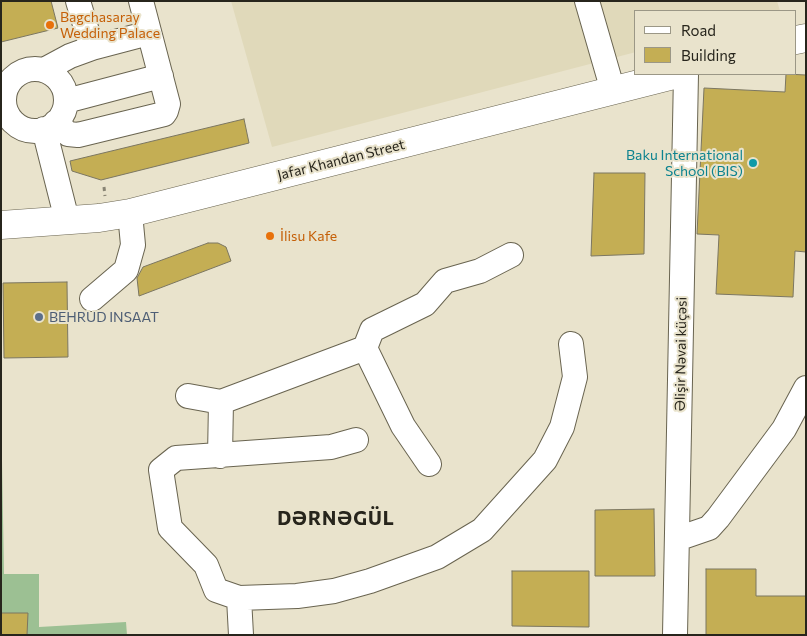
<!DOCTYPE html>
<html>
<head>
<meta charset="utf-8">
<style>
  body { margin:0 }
  #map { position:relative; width:807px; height:636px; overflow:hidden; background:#e9e3cc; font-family:Commissioner,sans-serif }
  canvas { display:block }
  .frame { position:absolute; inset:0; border:2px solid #27251c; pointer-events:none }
  .legend { position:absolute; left:634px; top:10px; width:162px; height:65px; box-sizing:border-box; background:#e9e3cc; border:1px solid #9b9786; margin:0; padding:6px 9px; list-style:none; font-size:15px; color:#27251c }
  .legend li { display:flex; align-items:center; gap:10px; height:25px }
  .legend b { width:25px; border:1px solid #9b9786 }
</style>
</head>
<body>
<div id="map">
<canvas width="807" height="636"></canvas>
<div class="frame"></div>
<ul class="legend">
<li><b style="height:6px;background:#fff"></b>Road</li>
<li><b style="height:14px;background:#c4ae54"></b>Building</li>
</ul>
</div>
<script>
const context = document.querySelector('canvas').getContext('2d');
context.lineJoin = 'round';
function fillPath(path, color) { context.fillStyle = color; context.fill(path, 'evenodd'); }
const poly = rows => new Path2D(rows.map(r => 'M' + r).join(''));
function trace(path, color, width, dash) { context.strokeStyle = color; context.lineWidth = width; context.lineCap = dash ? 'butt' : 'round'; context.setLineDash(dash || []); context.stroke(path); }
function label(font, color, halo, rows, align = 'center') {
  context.font = font + ' Commissioner,sans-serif'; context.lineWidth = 4; context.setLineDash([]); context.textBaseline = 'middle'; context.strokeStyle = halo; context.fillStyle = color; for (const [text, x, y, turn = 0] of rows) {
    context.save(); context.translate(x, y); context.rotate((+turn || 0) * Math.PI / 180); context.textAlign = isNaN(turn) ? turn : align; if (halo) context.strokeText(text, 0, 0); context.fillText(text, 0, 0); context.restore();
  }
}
fillPath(poly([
  [231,1,777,1,780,11,636,11,636,52,272,147]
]), '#e0d9ba');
fillPath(poly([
  [1,404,4,574,39,574,39,627,126,622,127,635,27,635,27,613,1,613]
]), '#9cc093');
const building = poly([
  [1,1,51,1,58,28,1,42,1,1],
  [786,74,806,75,806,252,795,251,793,297,716,294,719,235,697,234,704,88,785,92,786,74],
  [244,119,249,143,101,180,72,171,70,161,244,119],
  [594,173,645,173,644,254,591,256,594,173],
  [208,243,218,243,226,247,231,261,139,296,137,278,143,267,208,243],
  [67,282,68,357,4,358,3,283,67,282],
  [654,509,655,576,595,576,595,510,654,509],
  [706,569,756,569,756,596,806,596,806,635,706,635,706,569],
  [512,571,589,571,589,627,512,626,512,571],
  [1,613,28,613,27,635,1,635,1,613]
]);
fillPath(building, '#c4ae54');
trace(building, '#7b7661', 1);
const minor = poly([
  [78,1,92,48],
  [587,1,613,91],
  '4 100a31 31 0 1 1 62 0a31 31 0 1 1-62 0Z',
  [44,70,70,56,92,48,149,33],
  [66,101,161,76],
  [56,122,68,134,78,135,164,114,166,111,168,104,141,1],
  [44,129,67,220],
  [92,299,126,270,133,245,130,213],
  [365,348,403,426,429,464],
  [188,396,221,402,365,348,372,330,425,304,445,281,480,271,511,255],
  [220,456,221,402],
  [677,539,709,528,718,518,784,429,806,388],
  [239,598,297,596,334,591,370,581,437,557,482,530,545,460,562,427,575,377,571,344],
  [241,635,239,598,216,590,206,565,170,528,161,470,176,458,331,447,356,440],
  [675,635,686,74]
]);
const major = poly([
  [796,40,806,38],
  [1,225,99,218,130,213,678,74]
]);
trace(minor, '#696450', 26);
trace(major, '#696450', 29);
trace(poly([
  [104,187,105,196]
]), '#888474', 3, [4, 4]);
trace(minor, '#fff', 24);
trace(major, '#fff', 28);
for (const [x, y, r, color] of [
  [50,25,5,"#e8710a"],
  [753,163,5,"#0f9aa8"],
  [270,236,5,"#e8710a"],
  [39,317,5,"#5c6f8a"]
]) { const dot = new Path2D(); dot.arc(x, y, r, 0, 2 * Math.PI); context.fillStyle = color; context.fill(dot); trace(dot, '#e9e3cc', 2); }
label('14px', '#c56008', '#e9e3cc', [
  ["Bagchasaray",60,17],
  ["Wedding Palace",60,33],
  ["İlisu Kafe",280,236]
], 'left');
label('14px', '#0d838f', '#e9e3cc', [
  ["Baku International",743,155],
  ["School (BIS)",743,171]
], 'right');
label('14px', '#27251c', '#e9e3cc', [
  ["Jafar Khandan Street",341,160,-14],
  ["Əlişir Nəvai küçəsi",681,354,-89]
]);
label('14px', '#4e5e75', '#e9e3cc', [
  ["BEHRUD INSAAT",49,317]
], 'left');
context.letterSpacing = '1px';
label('bold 19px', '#27251c', '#e9e3cc', [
  ["DƏRNƏGÜL",336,519]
]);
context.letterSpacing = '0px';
</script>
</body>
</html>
